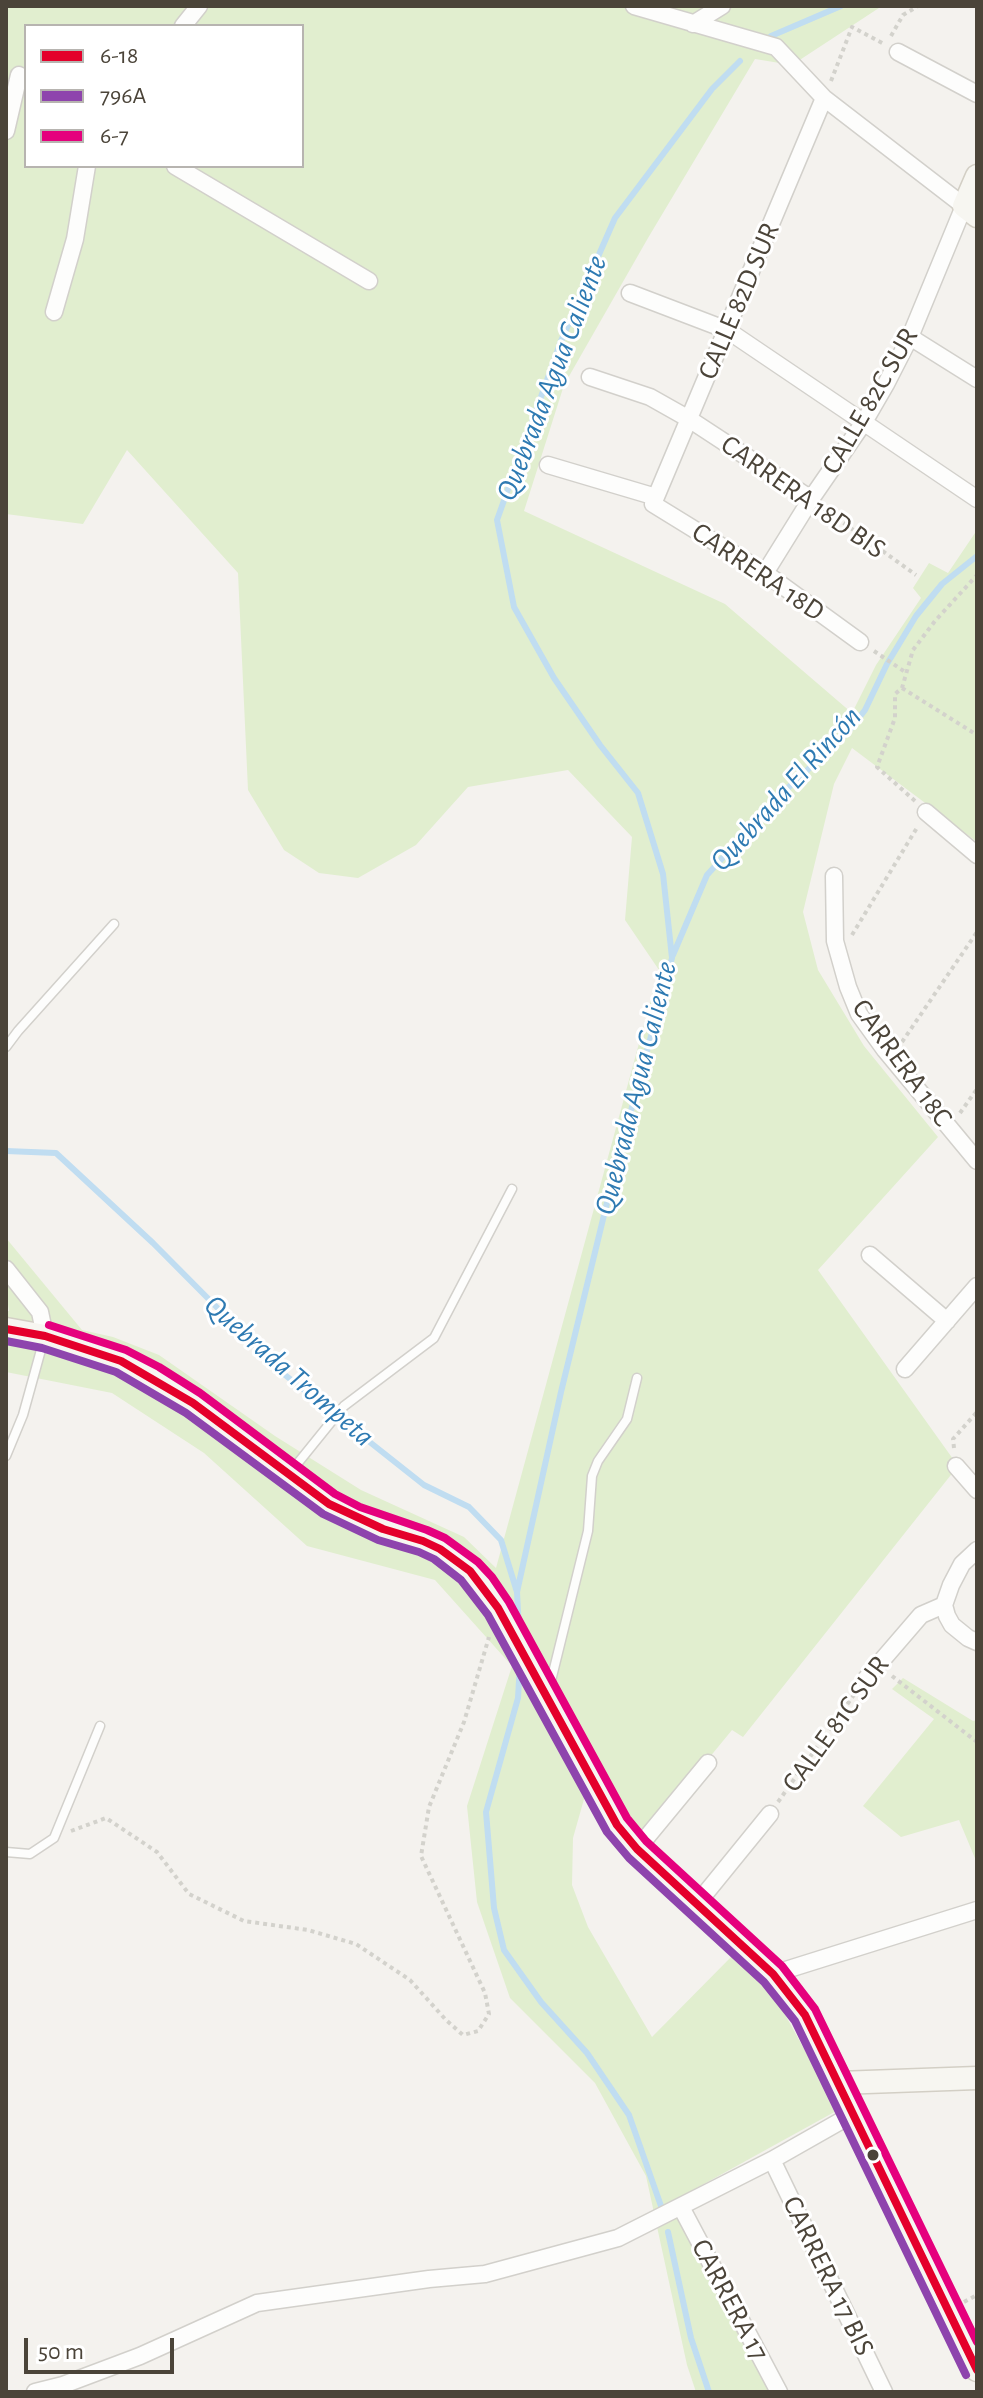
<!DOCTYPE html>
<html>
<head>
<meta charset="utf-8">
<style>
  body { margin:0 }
  #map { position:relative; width:983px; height:2398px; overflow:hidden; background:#f4f2ee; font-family:"Alegreya Sans",sans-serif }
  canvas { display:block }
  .frame { position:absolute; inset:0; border:8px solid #4b4439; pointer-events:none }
  .legend { position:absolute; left:24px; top:24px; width:280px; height:144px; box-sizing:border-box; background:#fff; border:2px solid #b7b4b0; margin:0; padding:10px 14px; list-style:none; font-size:24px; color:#4b4439 }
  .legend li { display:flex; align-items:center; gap:16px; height:40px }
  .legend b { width:40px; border:2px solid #b7b4b0 }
  .scale { position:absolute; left:24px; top:2338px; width:150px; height:36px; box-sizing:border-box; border:4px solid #4b4439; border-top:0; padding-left:10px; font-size:24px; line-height:28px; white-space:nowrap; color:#4b4439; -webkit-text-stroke:6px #fff; paint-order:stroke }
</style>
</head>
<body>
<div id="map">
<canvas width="983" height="2398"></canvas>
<div class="frame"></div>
<ul class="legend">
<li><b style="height:10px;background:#e4002b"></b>6-18</li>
<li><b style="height:10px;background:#8e44ad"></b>796A</li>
<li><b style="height:10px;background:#e5007d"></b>6-7</li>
</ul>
<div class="scale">50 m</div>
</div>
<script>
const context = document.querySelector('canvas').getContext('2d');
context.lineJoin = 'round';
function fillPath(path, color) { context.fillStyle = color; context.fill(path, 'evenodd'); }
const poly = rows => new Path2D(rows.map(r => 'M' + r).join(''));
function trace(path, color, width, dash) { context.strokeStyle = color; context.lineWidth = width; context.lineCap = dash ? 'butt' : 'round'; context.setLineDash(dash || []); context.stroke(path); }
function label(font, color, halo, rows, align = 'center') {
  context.font = font + ' "Alegreya Sans",sans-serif'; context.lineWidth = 6; context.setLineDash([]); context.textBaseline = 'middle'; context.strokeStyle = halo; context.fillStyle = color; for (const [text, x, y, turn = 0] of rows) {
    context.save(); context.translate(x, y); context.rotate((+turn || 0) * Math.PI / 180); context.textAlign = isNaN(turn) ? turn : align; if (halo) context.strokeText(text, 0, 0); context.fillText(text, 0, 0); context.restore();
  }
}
fillPath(poly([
  [6,6,882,6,792,65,755,59,648,238,564,385,524,511,725,604,852,713,876,665,921,598,913,588,929,563,948,573,977,530,977,842,852,748,834,784,803,912,818,970,864,1046,938,1137,818,1270,958,1466,743,1737,732,1730,630,1854,603,1822,586,1792,573,1838,572,1885,588,1927,652,2037,733,1955,773,1993,838,2110,684,2195,772,2392,696,2392,687,2365,646,2176,595,2083,510,1998,477,1902,467,1806,512,1666,435,1580,307,1546,204,1453,112,1393,6,1372,6,1311,9,1311,6,1292,6,1238,82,1330,113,1337,159,1355,275,1436,361,1490,464,1537,496,1568,659,970,625,920,632,837,568,770,468,787,416,845,358,878,319,873,284,850,248,790,238,573,127,450,83,524,6,514],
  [26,26,302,26,302,166,26,166],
  [903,1678,973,1721,977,1720,977,1863,959,1820,901,1837,863,1806,934,1719,892,1689]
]), '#e1eecf');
trace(poly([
  [771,36,841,6],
  [673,955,707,875,778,797,838,742,852,727,865,710,887,664,916,616,942,584,977,556],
  [6,1151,56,1153,153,1243,280,1371,424,1485,469,1507,501,1540,517,1592,519,1630],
  [517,1592,561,1392,614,1174,672,958,663,874,638,793,600,745,554,678,514,607,497,520,561,341,615,218,712,89,740,61],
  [520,1664,518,1698,486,1812,494,1908,504,1950,541,2002,587,2053,629,2115,661,2206],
  [668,2232,691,2338,709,2392]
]), '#c0ddf1', 6);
const lane = poly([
  [6,1047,18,1031,114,924],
  [6,1456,23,1415,44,1339],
  [289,1474,344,1406,434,1338,512,1189],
  [549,1689,588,1531,592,1476,598,1461,627,1419,637,1378],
  [6,1852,30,1854,54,1838,100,1726]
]);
const street = poly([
  [634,6,776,47,824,98,964,206,910,337,886,384,864,422,811,499,765,573],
  [693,24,722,6],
  [183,26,199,6],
  [898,52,977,94],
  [824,98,653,504,765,573,860,642],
  [6,131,19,75],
  [175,166,369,281],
  [630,293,727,330,977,499],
  [54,312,75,239,87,166],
  [910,337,977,379],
  [590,377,650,397,689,419,811,499],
  [548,465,656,497],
  [926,812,977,855],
  [834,876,835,941,848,987,859,1014,885,1050,977,1161],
  [870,1255,947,1321],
  [6,1269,40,1312,45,1336],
  [905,1369,977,1286],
  [956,1466,977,1490],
  [977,1550,962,1564,951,1585,944,1605,947,1616,952,1625,968,1638,977,1642],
  [865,1680,921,1615,944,1605],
  [637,1849,708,1763],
  [696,1905,770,1814],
  [773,1974,977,1910],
  [772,2160,884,2392],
  [681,2207,779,2392],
  [35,2392,63,2385,140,2356,257,2303,429,2279,485,2274,618,2238,772,2160,853,2114]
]);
const secondary = poly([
  [977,176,964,206,977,216],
  [6,1329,45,1336,121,1361,193,1403,329,1504,383,1529,423,1541,440,1549,470,1571,498,1608,617,1825,637,1849,696,1905,773,1974,805,2015,977,2370],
  [839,2083,977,2078]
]);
trace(lane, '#d2d0cb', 11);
trace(street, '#d2d0cb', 19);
trace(secondary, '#d3cfc5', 25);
trace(poly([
  [891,36,903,15,918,6],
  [831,81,852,27,884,44],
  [824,509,916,575],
  [874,651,905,672],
  [902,688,977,735],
  [915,801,877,767,895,718,895,694,902,688,913,650,935,621,977,575],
  [852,935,918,826],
  [902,1042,977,932],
  [960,1113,977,1089],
  [954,1448,953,1439,977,1412],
  [892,1676,977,1742],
  [778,1802,856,1692],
  [71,1831,106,1818,157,1852,189,1894,244,1921,308,1930,356,1944,410,1980,446,2020,463,2035,478,2031,489,2014,485,1993,421,1856,429,1807,464,1722,489,1637],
  [964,2302,977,2295]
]), '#d3d2cc', 4, [4, 4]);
trace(lane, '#fdfdfc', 8);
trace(street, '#fdfdfc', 16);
trace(secondary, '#f7f6f1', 22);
trace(poly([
  [6,1329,45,1336,121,1361,193,1403,329,1504,383,1529,423,1541,440,1549,470,1571,498,1608,617,1825,637,1849,773,1974,805,2015,977,2370]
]), '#e4002b', 8);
trace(poly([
  [6,1341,42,1348,116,1372,186,1413,323,1514,378,1540,419,1552,434,1559,461,1580,488,1615,607,1832,629,1858,764,1982,795,2021,966,2375]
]), '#8e44ad', 8);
trace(poly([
  [49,1325,126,1350,159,1367,200,1393,335,1494,360,1507,427,1530,445,1538,478,1562,492,1577,509,1602,627,1818,646,1841,782,1966,815,2009,977,2342]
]), '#e5007d', 8);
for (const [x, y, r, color] of [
  [873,2155,7,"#4b4439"]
]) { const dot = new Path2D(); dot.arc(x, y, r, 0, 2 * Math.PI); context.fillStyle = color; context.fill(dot); trace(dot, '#fff', 3); }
label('28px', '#4b4439', '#fff', [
  ["CALLE 82D SUR",739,301,-67],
  ["CALLE 82C SUR",870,401,-60],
  ["CARRERA 18D BIS",803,497,35],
  ["CARRERA 18D",758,572,34],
  ["CARRERA 18C",902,1063,54],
  ["CALLE 81C SUR",836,1724,-54],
  ["CARRERA 17 BIS",828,2276,64],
  ["CARRERA 17",730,2300,62]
]);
label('italic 30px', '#2e7ab2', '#fff', [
  ["Quebrada Agua Caliente",552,378,-69],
  ["Quebrada El Rincón",786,789,-48],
  ["Quebrada Agua Caliente",636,1088,-76],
  ["Quebrada Trompeta",289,1371,41]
]);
</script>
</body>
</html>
